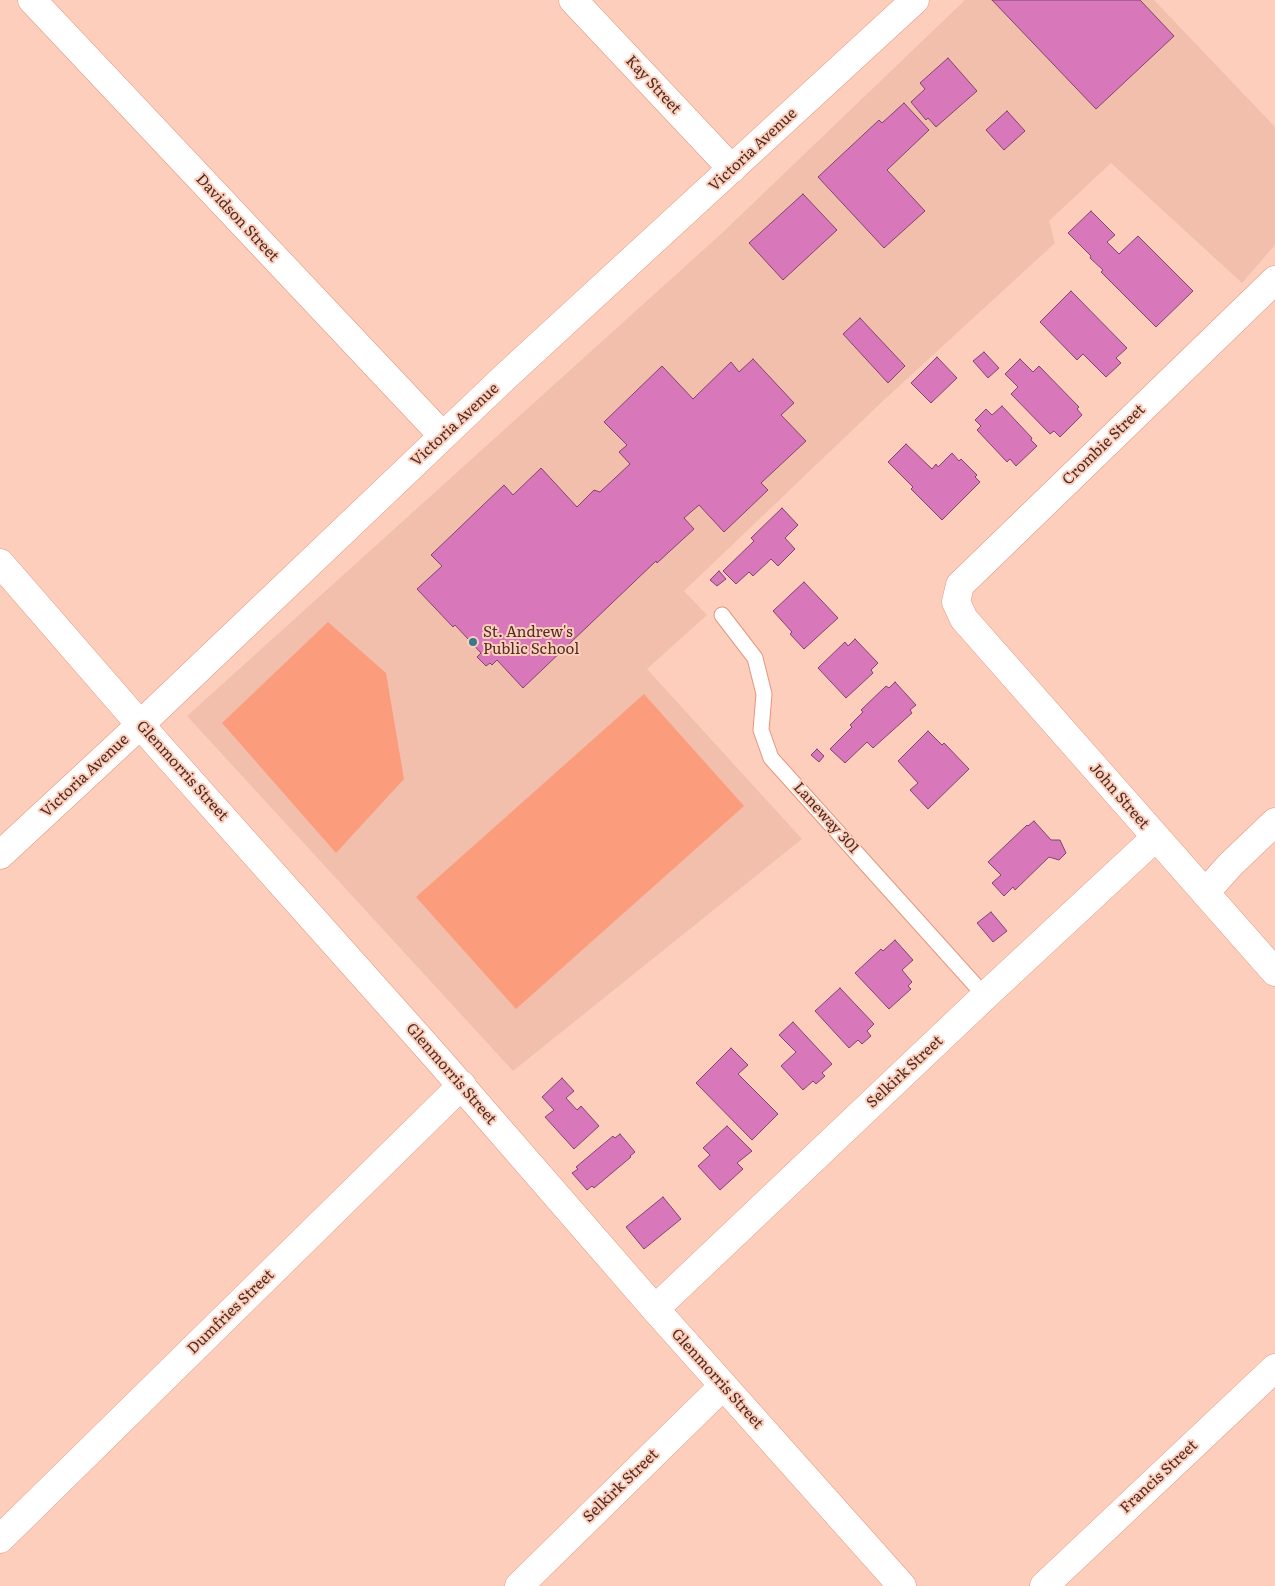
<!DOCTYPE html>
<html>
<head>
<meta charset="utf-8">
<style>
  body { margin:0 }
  canvas { display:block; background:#fecebd }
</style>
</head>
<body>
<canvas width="1275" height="1586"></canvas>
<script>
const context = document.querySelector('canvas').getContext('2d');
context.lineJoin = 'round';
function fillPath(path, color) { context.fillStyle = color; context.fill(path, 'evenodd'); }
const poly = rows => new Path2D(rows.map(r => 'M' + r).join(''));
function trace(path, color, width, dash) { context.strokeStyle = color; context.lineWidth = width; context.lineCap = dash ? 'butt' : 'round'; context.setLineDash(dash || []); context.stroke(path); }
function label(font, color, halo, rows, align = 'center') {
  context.font = font + ' Literata,serif'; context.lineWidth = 4; context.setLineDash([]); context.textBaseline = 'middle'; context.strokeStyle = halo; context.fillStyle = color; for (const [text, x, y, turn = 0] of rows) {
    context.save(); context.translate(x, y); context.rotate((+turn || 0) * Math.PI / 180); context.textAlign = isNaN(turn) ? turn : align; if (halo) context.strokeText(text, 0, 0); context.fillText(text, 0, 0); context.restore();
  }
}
fillPath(poly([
  [965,0,1154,0,1275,127,1275,245,1242,283,1111,163,1049,221,1055,243,884,400,684,591,707,615,647,669,802,839,513,1071,187,716,722,233]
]), '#f3bfad');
fillPath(poly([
  [328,622,386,673,404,779,336,853,222,723],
  [644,694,744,806,516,1009,416,897]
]), '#fb9d7d');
const building = poly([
  [992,0,1140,0,1174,36,1096,109,992,0],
  [948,58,977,91,936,127,928,118,926,120,911,102,925,89,920,83,948,58],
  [904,103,929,130,887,170,925,211,884,248,818,177,879,120,882,123,904,103],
  [1007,111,1025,131,1004,150,986,130,1007,111],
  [803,194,837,230,783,280,749,243,803,194],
  [1091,211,1115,235,1107,242,1119,254,1138,236,1193,291,1156,327,1101,272,1103,270,1090,258,1091,256,1068,233,1091,211],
  [1071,291,1127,348,1116,358,1121,363,1106,377,1083,354,1077,360,1040,322,1071,291],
  [860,318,905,366,888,383,843,334,860,318],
  [984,352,999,368,988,378,973,361,984,352],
  [937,357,957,378,931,403,911,383,937,357],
  [753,359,794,403,781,415,806,441,761,483,768,490,724,532,699,505,684,518,694,529,657,563,656,561,523,688,497,660,492,665,490,663,486,666,477,657,481,653,455,625,453,627,417,589,442,566,431,555,504,485,513,495,541,468,577,507,594,490,600,492,630,464,619,452,627,445,604,422,662,366,693,399,731,362,739,372,753,359],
  [1020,359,1033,372,1039,366,1079,407,1077,409,1082,415,1060,437,1054,431,1050,434,1011,394,1018,387,1005,374,1020,359],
  [1002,406,1032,438,1031,440,1037,446,1016,466,1010,459,1007,462,977,430,981,426,975,420,986,409,992,415,1002,406],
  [906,444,932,469,936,464,938,467,952,453,959,461,961,459,977,475,975,477,980,482,942,520,911,489,913,487,888,462,906,444],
  [782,508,798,525,785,538,795,549,778,566,771,559,753,576,749,572,736,584,723,571,754,541,751,538,782,508],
  [719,571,726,579,717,586,710,580,719,571],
  [804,582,838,618,804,649,790,634,792,632,773,611,804,582],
  [855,639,878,663,871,670,873,673,846,698,818,668,845,642,848,646,855,639],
  [895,682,916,705,910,710,912,713,873,748,867,742,845,763,830,749,852,727,850,725,863,712,861,710,886,686,889,688,895,682],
  [928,731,942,745,944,743,969,769,928,809,910,790,918,783,898,761,928,731],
  [817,749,824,756,819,762,811,755,817,749],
  [1034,821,1051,840,1060,840,1066,853,1059,860,1049,857,1015,890,1013,887,1004,896,992,883,1001,875,988,862,1027,825,1028,826,1034,821],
  [991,912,1007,931,993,942,977,923,991,912],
  [895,940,913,960,902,970,912,982,908,986,911,989,889,1009,855,973,881,949,883,951,895,940],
  [840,988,874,1024,867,1031,871,1036,862,1044,858,1040,849,1048,815,1011,840,988],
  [793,1022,832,1064,822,1073,825,1076,816,1084,813,1081,803,1090,781,1066,796,1052,779,1035,793,1022],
  [731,1048,748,1065,738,1074,778,1114,752,1140,696,1083,731,1048],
  [562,1078,574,1091,566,1098,577,1110,581,1106,599,1126,574,1149,545,1117,554,1110,542,1097,562,1078],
  [727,1126,752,1151,737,1163,743,1169,720,1190,698,1166,710,1155,703,1148,727,1126],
  [620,1134,635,1152,630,1156,631,1157,594,1188,592,1186,587,1190,572,1173,578,1169,576,1167,613,1136,615,1138,620,1134],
  [663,1197,681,1219,644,1249,626,1227,663,1197]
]);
fillPath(building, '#d878bb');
trace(building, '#80446e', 1);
const service = poly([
  [722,615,755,658,764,694,761,730,771,758,985,996]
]);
const minor = poly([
  [32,0,443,436],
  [573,0,732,169],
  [1275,280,960,585,956,602,964,619,1275,972],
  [0,855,124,740,506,376,915,0],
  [1205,893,1230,865,1275,822],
  [655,1309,985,996,1156,837],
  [0,1539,462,1085],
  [519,1586,723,1386],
  [1044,1586,1275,1368]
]);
const tertiary = poly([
  [0,563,158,745,437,1058,655,1309,902,1586]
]);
trace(service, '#e4977d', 17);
trace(minor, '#e4977d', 29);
trace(tertiary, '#e4977d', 29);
trace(service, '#fff', 15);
trace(minor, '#fff', 28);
trace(tertiary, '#fff', 28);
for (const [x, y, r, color] of [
  [473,642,5,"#37788b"]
]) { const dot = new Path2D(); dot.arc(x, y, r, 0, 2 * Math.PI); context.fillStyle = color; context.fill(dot); trace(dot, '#fecebd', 2); }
label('15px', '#4c2d22', '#fecebd', [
  ["Kay Street",653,85,47],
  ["Victoria Avenue",753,150,-43],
  ["Davidson Street",237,218,47],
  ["Victoria Avenue",455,425,-43],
  ["Crombie Street",1104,445,-44],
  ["Glenmorris Street",182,771,48],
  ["Victoria Avenue",85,776,-43],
  ["John Street",1119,796,49],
  ["Laneway 301",826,818,48],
  ["Selkirk Street",905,1072,-43],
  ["Glenmorris Street",451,1074,49],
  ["Dumfries Street",231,1312,-44],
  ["Glenmorris Street",717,1379,48],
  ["Francis Street",1159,1477,-43],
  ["Selkirk Street",621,1486,-44]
]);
label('15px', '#4c2d22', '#fecebd', [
  ["St. Andrew's",483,633],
  ["Public School",483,650]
], 'left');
</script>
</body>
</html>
